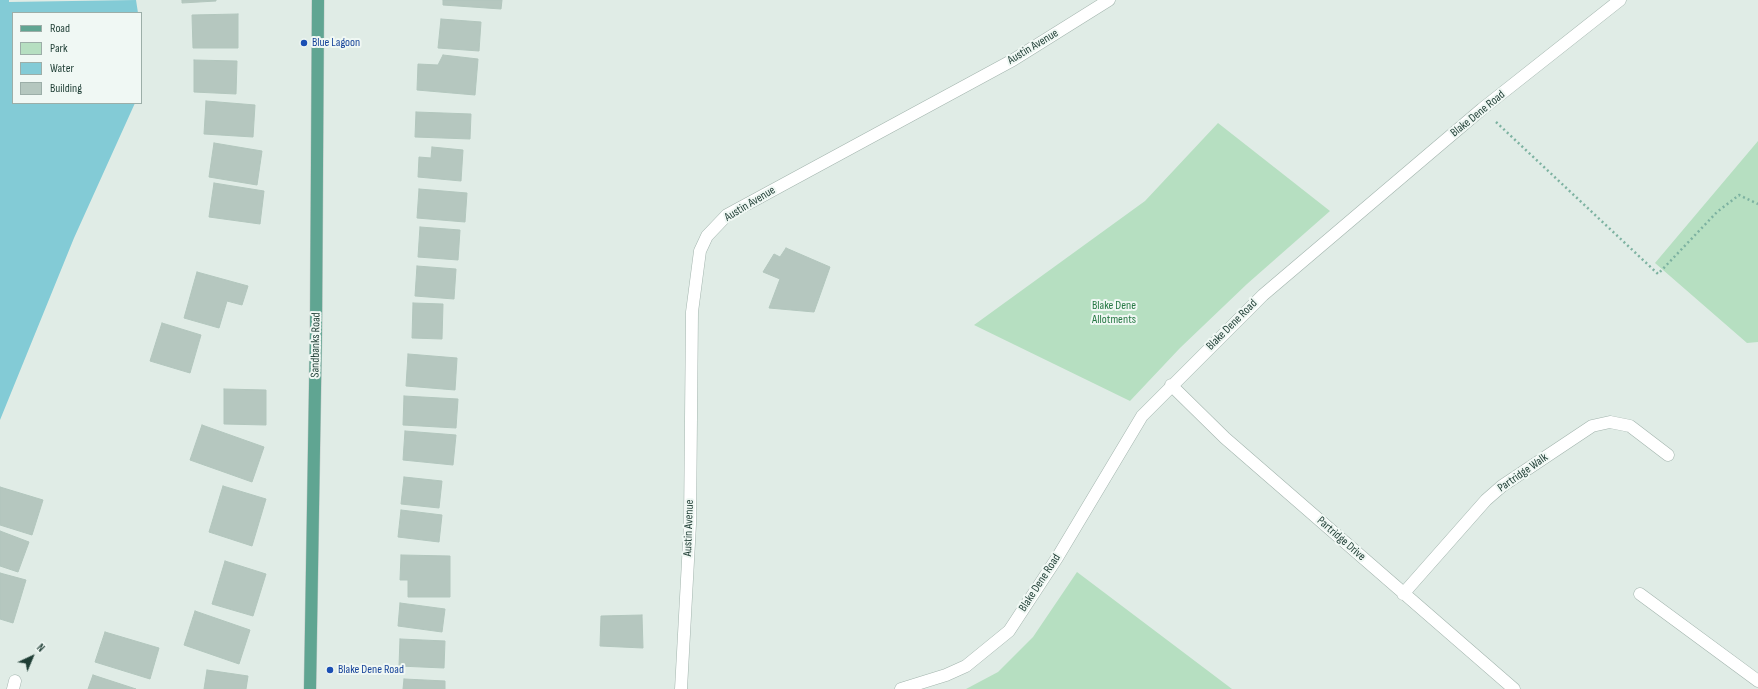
<!DOCTYPE html>
<html>
<head>
<meta charset="utf-8">
<style>
  body { margin:0 }
  #map { position:relative; width:1758px; height:689px; overflow:hidden; background:#e0ece6; font-family:"Sofia Sans Condensed",sans-serif }
  canvas { display:block }
  .legend { position:absolute; left:12px; top:12px; width:130px; height:92px; box-sizing:border-box; background:#f0f8f4; border:1px solid #9caea8; margin:0; padding:5px 7px; list-style:none; font-size:12px; color:#1f3e35 }
  .legend li { display:flex; align-items:center; gap:8px; height:20px }
  .legend b { width:20px; border:1px solid #9caea8 }
  .north { position:absolute; left:12px; top:637px; width:40px; height:40px; -webkit-text-stroke:3px #f0f8f4; paint-order:stroke; rotate:44deg; font-size:11px; font-weight:700; line-height:16px; text-align:center; color:#1f3e35 }
  .north::after { content:''; display:block; margin:auto; width:14px; height:18px; background:#1f3e35; clip-path:polygon(50% 0,100% 100%,50% 72%,0 100%) }
</style>
</head>
<body>
<div id="map">
<canvas width="1758" height="689"></canvas>
<ul class="legend">
<li><b style="height:5px;background:#60a592"></b>Road</li>
<li><b style="height:11px;background:#b6dfc1"></b>Park</li>
<li><b style="height:11px;background:#83cbd6"></b>Water</li>
<li><b style="height:11px;background:#b5c7bf"></b>Building</li>
</ul>
<div class="north">N</div>
</div>
<script>
const context = document.querySelector('canvas').getContext('2d');
context.lineJoin = 'round';
function fillPath(path, color) { context.fillStyle = color; context.fill(path, 'evenodd'); }
const poly = rows => new Path2D(rows.map(r => 'M' + r).join(''));
function trace(path, color, width, dash) { context.strokeStyle = color; context.lineWidth = width; context.lineCap = dash ? 'butt' : 'round'; context.setLineDash(dash || []); context.stroke(path); }
function label(font, color, halo, rows, align = 'center') {
  context.font = font + ' "Sofia Sans Condensed",sans-serif'; context.lineWidth = 4; context.setLineDash([]); context.textBaseline = 'middle'; context.strokeStyle = halo; context.fillStyle = color; for (const [text, x, y, turn = 0] of rows) {
    context.save(); context.translate(x, y); context.rotate((+turn || 0) * Math.PI / 180); context.textAlign = isNaN(turn) ? turn : align; if (halo) context.strokeText(text, 0, 0); context.fillText(text, 0, 0); context.restore();
  }
}
fillPath(poly([
  [1218,123,1330,211,1247,284,1180,348,1130,401,974,325,1145,201],
  [1758,141,1758,342,1747,343,1655,263],
  [1077,572,1232,689,966,689,998,672,1033,637]
]), '#b6dfc1');
fillPath(poly([
  [0,0,9,0,9,2,136,0,138,13,13,13,13,103,135,103,74,238,0,420]
]), '#83cbd6');
const building = poly([
  [182,0,216,0,216,1,182,3,182,0],
  [443,0,502,0,501,9,443,5,443,0],
  [238,14,238,48,193,48,192,15,238,14],
  [441,19,481,22,479,51,438,48,441,19],
  [443,55,478,59,475,95,417,90,418,64,438,65,443,55],
  [194,60,237,61,236,94,194,92,194,60],
  [206,101,255,105,253,137,204,134,206,101],
  [416,112,471,114,470,139,415,137,416,112],
  [214,143,262,151,257,185,209,177,214,143],
  [432,147,463,150,461,181,418,177,419,157,431,158,432,147],
  [214,183,264,191,260,224,209,217,214,183],
  [419,189,467,193,465,222,417,218,419,189],
  [420,227,460,230,458,260,418,257,420,227],
  [786,248,830,267,814,312,769,308,780,279,763,272,774,254,780,257,786,248],
  [417,266,456,269,454,299,415,296,417,266],
  [197,272,248,286,242,305,227,301,219,328,184,318,197,272],
  [413,303,443,304,442,339,412,338,413,303],
  [162,323,201,335,190,373,150,361,162,323],
  [408,354,457,358,455,390,406,386,408,354],
  [224,389,266,390,266,425,224,424,224,389],
  [404,396,458,399,456,428,403,425,404,396],
  [202,425,264,447,252,482,190,460,202,425],
  [405,431,456,435,453,465,403,460,405,431],
  [404,477,442,481,439,508,401,504,404,477],
  [223,486,266,499,252,546,209,532,223,486],
  [0,487,43,500,32,535,0,525,0,487],
  [401,510,442,515,439,542,398,537,401,510],
  [0,531,29,542,18,572,0,566,0,531],
  [401,555,450,556,450,597,408,597,408,580,400,580,401,555],
  [225,561,266,574,253,616,212,604,225,561],
  [0,573,26,580,13,623,0,619,0,573],
  [400,603,445,609,442,632,398,626,400,603],
  [195,611,250,630,239,664,184,645,195,611],
  [642,615,643,648,600,646,601,616,642,615],
  [105,632,159,648,150,679,95,662,105,632],
  [400,639,445,641,444,668,399,666,400,639],
  [207,670,248,676,246,689,204,689,207,670],
  [93,675,136,689,88,689,93,675],
  [404,679,445,681,445,689,403,689,404,679]
]);
fillPath(building, '#b5c7bf');
trace(building, '#b2c6bd', 1);
const minor = poly([
  [1171,385,1225,438,1514,689],
  [1403,594,1486,500,1502,486,1592,426,1610,422,1630,426,1668,455],
  [1640,594,1758,681],
  [13,689,15,681],
  [681,689,690,524,692,312,700,251,707,236,727,215,1013,60,1109,0],
  [901,689,946,675,966,666,1009,631,1057,558,1142,416,1263,295,1482,109,1620,0]
]);
const major = poly([
  [310,689,316,328,318,0]
]);
trace(minor, '#a2b4ad', 13);
trace(major, '#c0c9c6', 13);
trace(poly([
  [1496,122,1658,274,1717,212,1739,195,1758,204]
]), '#7db2a1', 2.5, [2, 3]);
trace(minor, '#fff', 12);
trace(major, '#60a592', 12);
for (const [x, y, r, color] of [
  [304,43,4,"#1a4fb4"],
  [330,670,4,"#1a4fb4"]
]) { const dot = new Path2D(); dot.arc(x, y, r, 0, 2 * Math.PI); context.fillStyle = color; context.fill(dot); trace(dot, '#f0f8f4', 1.5); }
label('12px', '#164399', '#f0f8f4', [
  ["Blue Lagoon",312,43],
  ["Blake Dene Road",338,670]
], 'left');
label('12px', '#1f3e35', '#f0f8f4', [
  ["Austin Avenue",1033,47,-31],
  ["Blake Dene Road",1478,114,-39],
  ["Austin Avenue",750,204,-31],
  ["Blake Dene Road",1232,325,-45],
  ["Sandbanks Road",316,345,-89],
  ["Partridge Walk",1523,473,-35],
  ["Austin Avenue",689,528,-88],
  ["Partridge Drive",1341,539,41],
  ["Blake Dene Road",1040,583,-57]
]);
label('12px', '#267844', '#f0f8f4', [
  ["Blake Dene",1114,306],
  ["Allotments",1114,320]
]);
</script>
</body>
</html>
